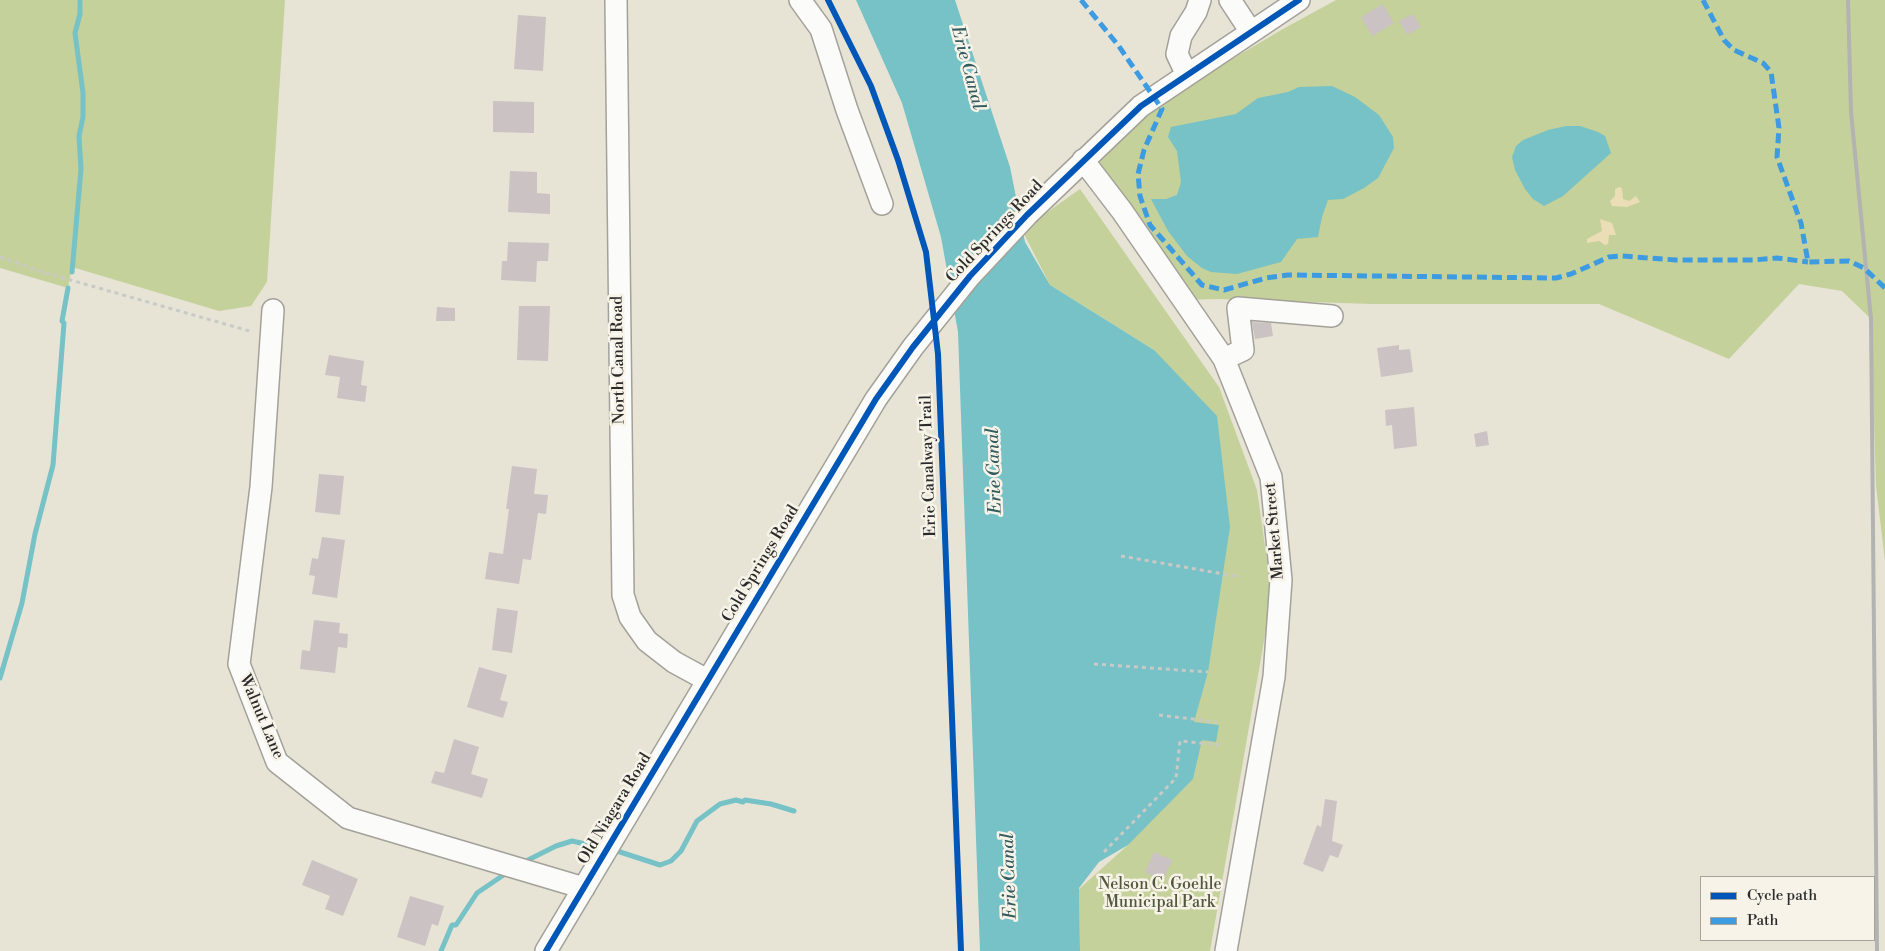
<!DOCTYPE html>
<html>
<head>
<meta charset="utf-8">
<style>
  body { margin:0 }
  #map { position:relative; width:1885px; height:951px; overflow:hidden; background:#e7e4d6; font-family:"Libre Bodoni",serif }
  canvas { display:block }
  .legend { position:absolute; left:1700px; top:876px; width:175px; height:65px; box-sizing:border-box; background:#f7f3e8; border:1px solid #a5a39c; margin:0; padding:6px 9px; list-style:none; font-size:15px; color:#2b2b2b }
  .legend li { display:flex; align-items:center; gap:10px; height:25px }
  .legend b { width:25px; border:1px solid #a5a39c }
</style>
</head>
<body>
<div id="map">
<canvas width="1885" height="951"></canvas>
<ul class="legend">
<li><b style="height:6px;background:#0057b8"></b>Cycle path</li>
<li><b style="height:6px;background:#3d9ce1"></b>Path</li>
</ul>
</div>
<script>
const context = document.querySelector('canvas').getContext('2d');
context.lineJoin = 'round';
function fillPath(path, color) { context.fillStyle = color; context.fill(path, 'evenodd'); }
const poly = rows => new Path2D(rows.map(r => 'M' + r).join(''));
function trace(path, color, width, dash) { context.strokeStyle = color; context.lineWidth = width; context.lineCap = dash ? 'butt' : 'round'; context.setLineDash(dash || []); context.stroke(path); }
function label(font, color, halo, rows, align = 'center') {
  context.font = font + ' "Libre Bodoni",serif'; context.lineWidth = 5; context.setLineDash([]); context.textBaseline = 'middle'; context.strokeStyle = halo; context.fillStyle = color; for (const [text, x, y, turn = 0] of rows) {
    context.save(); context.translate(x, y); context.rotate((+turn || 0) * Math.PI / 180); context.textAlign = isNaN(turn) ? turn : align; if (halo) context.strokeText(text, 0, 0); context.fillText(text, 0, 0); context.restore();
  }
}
fillPath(poly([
  [0,0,285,0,267,282,251,306,219,311,72,267,68,288,0,268],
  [1336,0,1885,0,1885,561,1876,486,1871,319,1842,291,1799,284,1729,359,1599,304,1372,304,1218,299,1183,300,1098,164,1132,126,1178,91,1283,29],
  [1080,189,1219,387,1257,490,1272,595,1210,951,1080,951,1079,889,1128,845,1154,350,1050,285,1022,230]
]), '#c5d19a');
fillPath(poly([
  [1619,187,1622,188,1623,199,1629,201,1636,196,1640,202,1627,207,1612,206,1610,201,1615,196,1615,189],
  [1600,219,1612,223,1616,235,1609,235,1608,244,1605,245,1599,241,1587,243,1587,239,1602,231]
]), '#ebdeb7');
fillPath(poly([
  [856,0,955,0,1010,167,1025,242,1050,285,1154,350,1217,416,1230,527,1208,672,1194,722,1219,725,1216,742,1202,740,1193,779,1128,845,1099,862,1079,888,1080,951,980,951,958,332,941,237,902,103],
  [1332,86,1355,97,1379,115,1393,137,1394,148,1378,178,1364,188,1343,199,1328,200,1322,217,1318,237,1297,239,1281,262,1237,274,1211,272,1202,268,1187,256,1168,231,1151,199,1166,199,1177,195,1181,182,1177,151,1168,137,1171,127,1236,114,1258,98,1288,92,1299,87],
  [1566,126,1580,126,1598,132,1605,136,1611,153,1563,196,1544,206,1533,199,1525,189,1515,170,1512,157,1516,146,1523,140,1548,130]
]), '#76c2c6');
trace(poly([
  [72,272,81,169,79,136,83,117,83,93,75,33,80,14,80,0],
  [0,678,22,603,35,534,53,465,64,323,62,321,68,288],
  [614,850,660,865,671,861,681,851,697,821,720,804,736,800,743,802,745,800,771,804,794,811],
  [522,863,556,846,572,841,603,848],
  [441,951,452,925,456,925,477,893,508,872]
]), '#76c2c6', 5);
fillPath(poly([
  [1383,4,1394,23,1372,36,1361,17],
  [1413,14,1421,27,1407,35,1399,21],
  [518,15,546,17,543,71,514,69],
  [493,101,534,102,534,133,493,132],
  [510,171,537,172,537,193,550,194,550,214,508,212],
  [508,242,549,243,548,261,537,261,536,282,501,280,502,261,507,261],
  [519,306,550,306,548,361,517,360],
  [437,307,455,308,455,321,436,321],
  [1252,322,1271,323,1273,336,1255,339],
  [1399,345,1399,350,1410,349,1413,372,1381,377,1377,348],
  [329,355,364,361,361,385,367,386,365,402,337,398,340,377,325,375],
  [1414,407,1417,446,1394,449,1392,425,1386,426,1385,410],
  [1487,431,1489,445,1476,447,1474,434],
  [512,466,537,469,534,494,548,495,546,514,538,513,531,560,523,559,519,584,485,579,489,552,503,554,509,509,506,509],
  [319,474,344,476,340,515,315,512],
  [322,537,345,540,337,598,312,594,315,576,309,575,312,558,318,559],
  [497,608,518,611,512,653,492,650],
  [314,620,340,623,339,633,348,634,347,648,338,647,335,673,300,669,302,650,310,651],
  [479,667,507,675,500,700,508,702,503,718,467,707],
  [454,739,479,747,471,774,488,779,482,798,431,783,435,771,444,773],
  [1325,799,1337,801,1332,841,1343,845,1338,858,1330,855,1323,872,1303,864,1317,825,1321,827],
  [1154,852,1172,860,1163,880,1145,872],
  [312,860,358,879,343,916,325,909,330,896,302,885],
  [410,896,444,906,438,926,432,924,425,946,397,937]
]), '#cac2c3');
const minor = poly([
  [616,0,623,595,630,617,647,641,674,662,707,680],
  [800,0,821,29,847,110,882,204],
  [1230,0,1251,32],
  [1187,75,1177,54,1181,36,1196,12,1200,0],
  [1083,160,1122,211,1224,359,1271,477,1281,580,1274,677,1226,951],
  [273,310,261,487,239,664,277,762,348,818,584,888],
  [1224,359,1243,350,1238,308,1332,316],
  [546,951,876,399,913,347,970,276,1027,215,1141,106,1299,0]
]);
trace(minor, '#a3a19a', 24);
trace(poly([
  [0,257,39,271,253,332],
  [1121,556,1241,577],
  [1094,664,1208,672],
  [1159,715,1217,722],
  [1104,852,1176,778,1180,741,1221,745]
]), '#c9c9c6', 3, [4, 4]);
trace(minor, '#fbfbf9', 21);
trace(poly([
  [1848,0,1851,112,1871,319,1877,951]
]), '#b3b3b1', 4);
trace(poly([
  [1081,0,1118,45,1162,109,1144,150,1138,174,1140,196,1150,225,1202,285,1224,290,1266,278,1288,275,1556,278,1571,274,1609,257,1622,256,1676,260,1753,260,1777,258,1808,262],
  [1703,0,1724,40,1734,50,1763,63,1771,72,1779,128,1777,157,1801,223,1808,262,1849,261,1864,268,1885,288]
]), '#3d9ce1', 5, [10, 5]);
trace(poly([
  [828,0,871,86,898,160,926,252,938,354,961,951],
  [546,951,876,399,913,347,970,276,1027,215,1141,106,1299,0]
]), '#0057b8', 6);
label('16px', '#2b2b2b', '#f7f3e8', [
  ["Cold Springs Road",995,232,-47],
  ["North Canal Road",619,360,-91],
  ["Erie Canalway Trail",929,466,-92],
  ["Market Street",1275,531,-95],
  ["Cold Springs Road",761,564,-59],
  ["Walnut Lane",261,717,67],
  ["Old Niagara Road",615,809,-59]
]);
label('16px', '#51583d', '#f7f3e8', [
  ["Nelson C. Goehle",1160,885],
  ["Municipal Park",1160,903]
]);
label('italic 18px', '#345b5f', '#f7f3e8', [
  ["Erie Canal",967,68,75],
  ["Erie Canal",995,471,-92],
  ["Erie Canal",1010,876,-92]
]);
</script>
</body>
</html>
